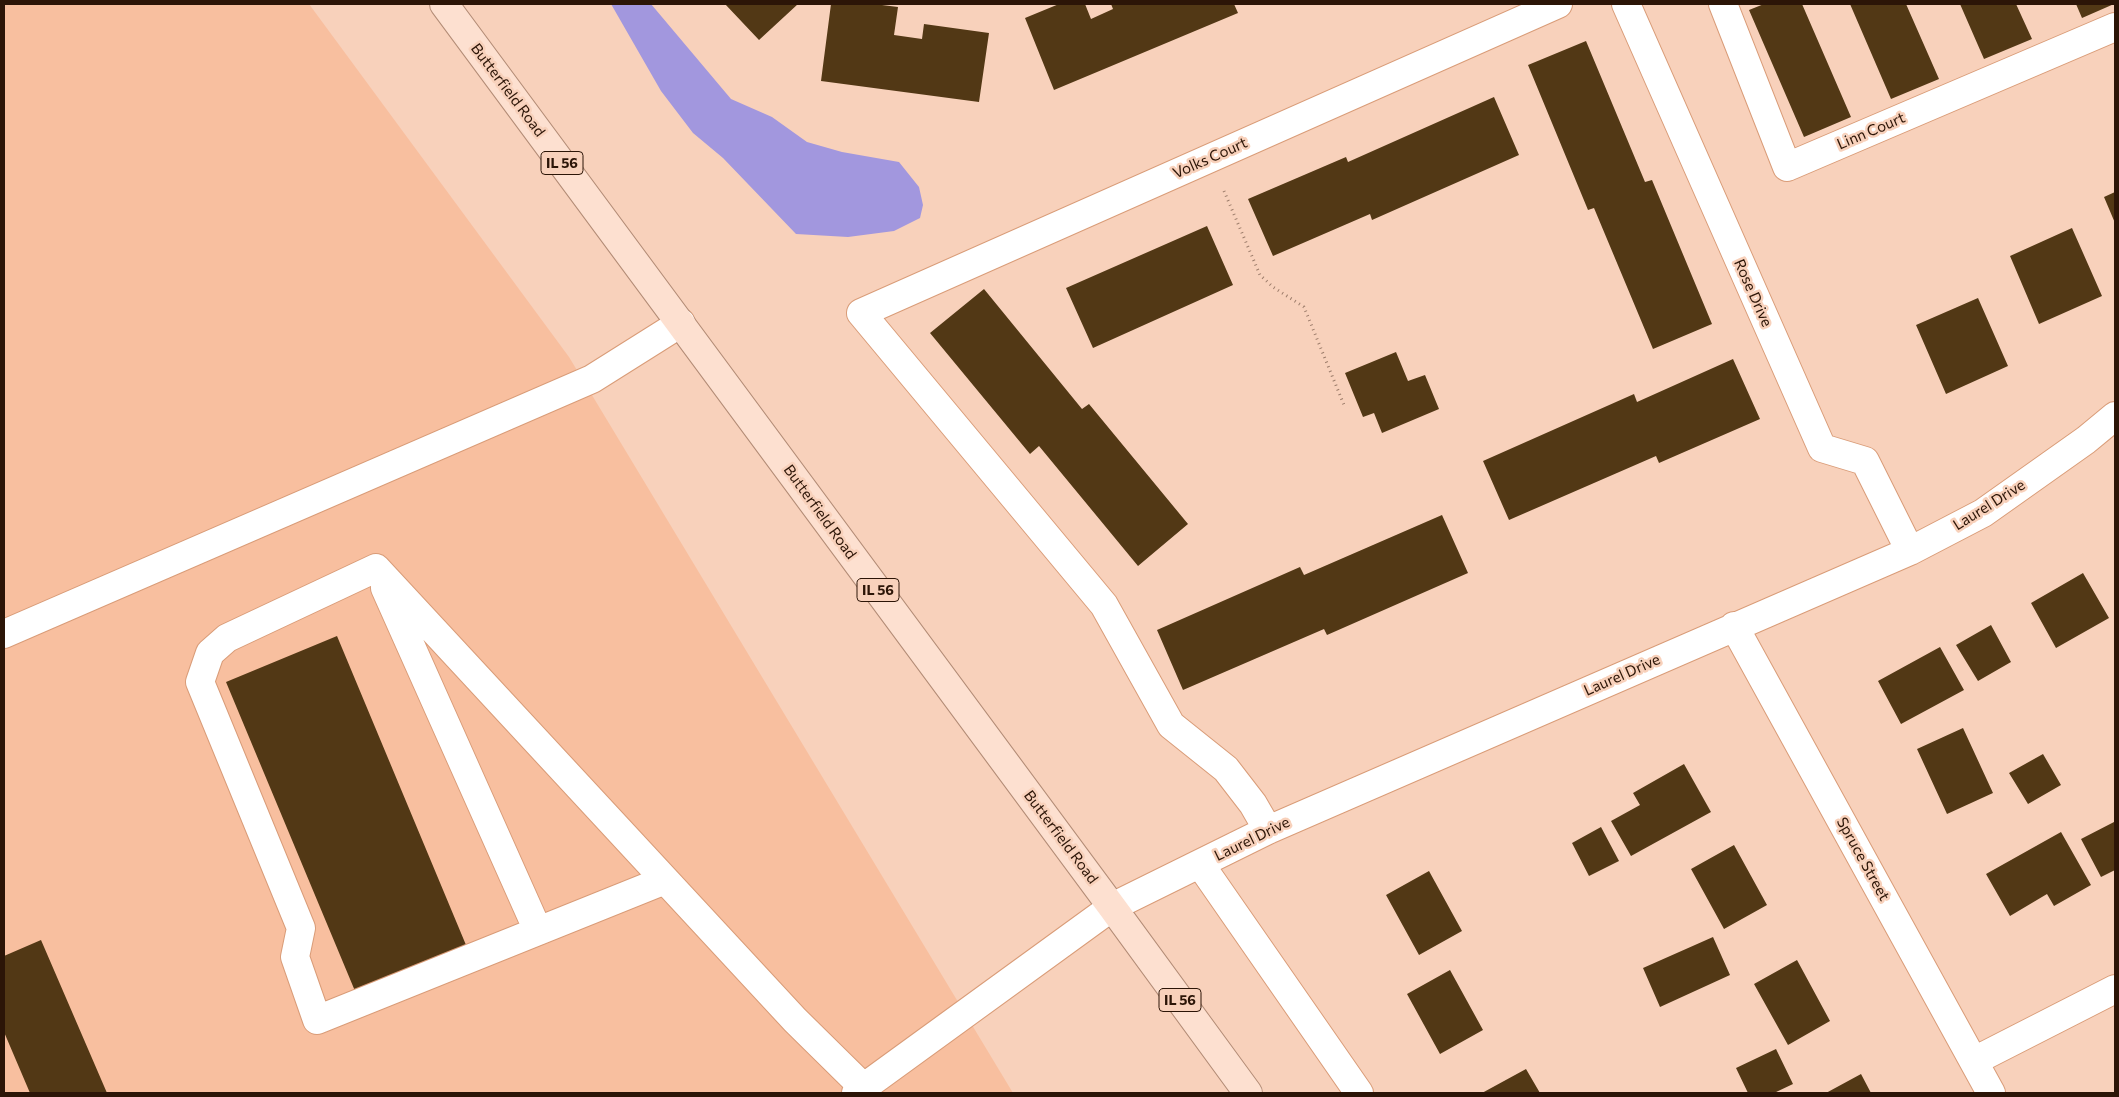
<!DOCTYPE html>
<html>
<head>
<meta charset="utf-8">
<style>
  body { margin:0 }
  #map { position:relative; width:2119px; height:1097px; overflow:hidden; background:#f8d1bb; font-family:Commissioner,sans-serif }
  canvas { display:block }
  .frame { position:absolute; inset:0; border:5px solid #2c1507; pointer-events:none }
</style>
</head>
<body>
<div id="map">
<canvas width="2119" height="1097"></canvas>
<div class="frame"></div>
</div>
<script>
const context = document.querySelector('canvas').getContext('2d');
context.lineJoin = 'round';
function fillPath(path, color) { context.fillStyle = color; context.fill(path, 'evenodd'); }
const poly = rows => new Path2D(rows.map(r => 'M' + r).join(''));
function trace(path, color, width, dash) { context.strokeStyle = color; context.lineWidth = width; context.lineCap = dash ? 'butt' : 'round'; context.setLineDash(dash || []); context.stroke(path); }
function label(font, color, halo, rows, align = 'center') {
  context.font = font + ' Commissioner,sans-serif'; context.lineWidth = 5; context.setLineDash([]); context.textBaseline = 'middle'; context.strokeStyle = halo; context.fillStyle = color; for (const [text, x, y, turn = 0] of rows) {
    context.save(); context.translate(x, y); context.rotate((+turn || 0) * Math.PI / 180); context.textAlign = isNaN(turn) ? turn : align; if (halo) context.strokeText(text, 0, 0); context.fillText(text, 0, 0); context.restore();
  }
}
fillPath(poly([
  [4,4,309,4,569,357,1013,1093,4,1093]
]), '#f8bf9f');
fillPath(poly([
  [611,4,651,4,731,99,772,117,807,142,842,152,899,162,919,187,923,205,920,218,894,231,848,237,796,234,723,158,693,133,661,91]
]), '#a297de');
fillPath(poly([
  [725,4,798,4,759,40],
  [831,4,874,4,898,7,894,35,922,39,924,24,989,33,979,102,821,81],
  [1059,4,1085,4,1091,19,1113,9,1111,4,1234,4,1238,13,1054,90,1025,18],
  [1764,4,1802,4,1851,117,1804,137,1749,10],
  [1850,4,1906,4,1939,79,1891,99],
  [1960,4,2016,4,2032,39,1984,59],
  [2076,4,2114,4,2082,18],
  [1586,41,1645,182,1652,180,1712,324,1653,349,1594,208,1588,210,1528,65],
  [1494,97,1519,155,1372,220,1370,214,1273,256,1248,199,1346,157,1348,162],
  [2115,192,2115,223,2104,197],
  [1207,226,1233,285,1093,348,1066,288],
  [2072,228,2102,296,2039,324,2010,256],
  [984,289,1082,409,1089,404,1188,524,1138,566,1039,446,1030,454,930,333],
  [1978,298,2008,366,1946,394,1916,325],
  [1396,352,1408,381,1425,375,1439,409,1382,433,1374,413,1363,417,1345,373],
  [1733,359,1760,419,1659,463,1656,456,1509,520,1483,461,1634,394,1637,402],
  [1442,515,1468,573,1327,635,1324,629,1183,690,1157,630,1300,567,1304,575],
  [2083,573,2109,618,2056,648,2031,603],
  [1991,625,2011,662,1978,681,1956,645],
  [337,636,466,945,355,991,226,682],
  [1940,647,1964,690,1901,724,1878,681],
  [1963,728,1993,793,1947,814,1917,749],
  [2043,754,2061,785,2028,804,2009,773],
  [1684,764,1711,812,1631,856,1611,821,1640,805,1633,793],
  [2114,822,2115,825,2115,870,2101,877,2081,839],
  [1601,827,1619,861,1589,876,1572,843],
  [2061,832,2091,885,2054,906,2047,894,2010,916,1986,874],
  [1734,845,1767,905,1724,929,1691,869],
  [1429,871,1462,931,1419,955,1386,895],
  [1713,937,1730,975,1660,1007,1643,968],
  [41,940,107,1093,30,1093,4,1032,4,956],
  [1797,960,1830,1021,1788,1045,1754,984],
  [1450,970,1483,1030,1440,1054,1407,994],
  [1776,1049,1793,1084,1774,1093,1748,1093,1736,1068],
  [1526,1069,1540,1093,1482,1093],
  [1861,1074,1871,1093,1826,1093]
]), '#523815');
const minor = poly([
  [1626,4,1822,448,1865,461,1910,551],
  [1723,4,1787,167,2115,27],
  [385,588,538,931],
  [1734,626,1991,1093],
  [4,634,592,379,681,323],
  [1268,830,1253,804,1226,769,1171,725,1104,605,861,313,1558,4],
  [1200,864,1359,1093],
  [665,880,317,1020,295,957,301,928,200,682,210,653,227,638,376,568,795,1020,863,1087],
  [1974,1061,2115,989],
  [856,1093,1112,907,1268,830,1910,551,1983,513,2086,440,2115,416]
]);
const major = poly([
  [444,4,1112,907,1248,1093]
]);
trace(minor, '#d99c78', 30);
trace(major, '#b38c76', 30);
trace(poly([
  [1224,191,1260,275,1273,287,1304,307,1344,405]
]), '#9d7d6b', 3, [1, 4]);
trace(minor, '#fff', 28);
trace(major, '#fde0d0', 28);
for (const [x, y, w] of [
  [562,163,42],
  [878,590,42],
  [1180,1000,42]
]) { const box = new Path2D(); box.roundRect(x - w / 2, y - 11.5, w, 23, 4); context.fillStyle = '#f8d1bb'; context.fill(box); trace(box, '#2c1507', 1); }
label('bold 14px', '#2c1507', null, [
  ["IL 56",562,163],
  ["IL 56",878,590],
  ["IL 56",1180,1000]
]);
label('15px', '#2c1507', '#f8d1bb', [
  ["Butterfield Road",508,90,53],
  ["Linn Court",1871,131,-23],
  ["Volks Court",1210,158,-24],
  ["Rose Drive",1753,293,66],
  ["Laurel Drive",1989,505,-32],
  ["Butterfield Road",820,512,54],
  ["Laurel Drive",1622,675,-24],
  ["Butterfield Road",1061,837,53],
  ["Laurel Drive",1252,839,-26],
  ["Spruce Street",1863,859,61]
]);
</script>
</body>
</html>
